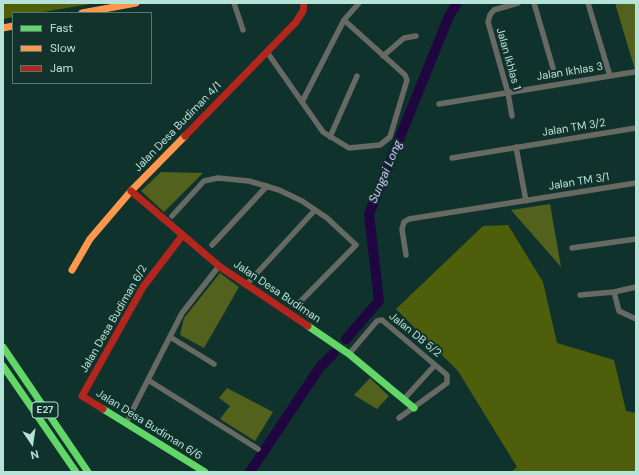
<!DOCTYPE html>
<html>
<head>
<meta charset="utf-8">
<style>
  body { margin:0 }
  #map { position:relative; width:639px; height:475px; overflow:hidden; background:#0f322c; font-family:"DM Sans",sans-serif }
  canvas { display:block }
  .frame { position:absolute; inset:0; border:4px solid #b5e3d8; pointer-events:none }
  .legend { position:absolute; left:12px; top:12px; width:140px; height:72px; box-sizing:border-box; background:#12322b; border:1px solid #537970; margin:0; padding:5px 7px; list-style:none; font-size:12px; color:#b5e3d8 }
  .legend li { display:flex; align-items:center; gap:8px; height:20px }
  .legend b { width:20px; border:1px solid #537970 }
  .north { position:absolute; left:12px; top:423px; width:40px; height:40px; -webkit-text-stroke:3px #12322b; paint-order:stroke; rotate:167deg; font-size:11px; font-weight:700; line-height:16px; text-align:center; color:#b5e3d8 }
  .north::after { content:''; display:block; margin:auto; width:14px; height:18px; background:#b5e3d8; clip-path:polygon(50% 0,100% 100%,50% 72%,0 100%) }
</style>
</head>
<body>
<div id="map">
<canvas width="639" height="475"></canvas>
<div class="frame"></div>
<ul class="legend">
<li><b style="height:5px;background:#63d668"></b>Fast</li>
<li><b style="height:5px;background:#ff974d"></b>Slow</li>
<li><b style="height:5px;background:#b3261e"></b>Jam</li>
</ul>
<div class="north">N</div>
</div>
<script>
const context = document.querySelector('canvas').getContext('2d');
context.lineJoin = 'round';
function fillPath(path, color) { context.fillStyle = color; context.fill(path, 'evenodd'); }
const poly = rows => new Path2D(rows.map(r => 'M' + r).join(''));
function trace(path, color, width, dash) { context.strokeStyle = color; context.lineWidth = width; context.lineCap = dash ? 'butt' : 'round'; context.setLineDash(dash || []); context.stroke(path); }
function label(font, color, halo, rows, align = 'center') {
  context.font = font + ' "DM Sans",sans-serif'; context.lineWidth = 4; context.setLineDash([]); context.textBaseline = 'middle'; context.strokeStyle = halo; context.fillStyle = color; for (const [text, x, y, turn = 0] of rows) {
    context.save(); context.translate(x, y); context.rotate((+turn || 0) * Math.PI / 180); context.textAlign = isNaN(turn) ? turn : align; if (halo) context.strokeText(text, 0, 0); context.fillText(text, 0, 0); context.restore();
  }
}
fillPath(poly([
  [615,3,636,3,636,73],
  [161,172,203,173,164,212,141,191],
  [550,204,561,267,511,210],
  [220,273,239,287,204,348,180,335,184,318],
  [370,378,389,396,377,409,354,395],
  [227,388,273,412,255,441,220,419,230,406,219,398]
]), '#52611c');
fillPath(poly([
  [3,3,96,3,37,13,13,13,13,17,3,19],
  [508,225,543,282,557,343,614,360,626,411,636,413,636,472,511,472,517,467,458,371,396,309,483,226]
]), '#4f5e0a');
trace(poly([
  [346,339,379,301,369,214,449,16,457,3],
  [250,472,320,367,333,354]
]), '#1f0641', 10);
trace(poly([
  [234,3,243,30],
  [534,3,553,68],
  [588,3,610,76],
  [267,52,323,132,349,148,380,145,390,137,407,80,405,75,344,20],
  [383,56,404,38,416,36],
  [302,102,344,20,359,3],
  [439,104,634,72],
  [512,116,508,93,488,22,490,15,494,10,518,3],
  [330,137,357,76],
  [516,147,526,201],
  [452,158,636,128],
  [172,216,204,181,218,178,249,181,279,190,302,201,327,218,356,245,296,306],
  [212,245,267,186],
  [572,248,636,239],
  [406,255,402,229,404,222,409,219,636,183],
  [246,285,315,210],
  [614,292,619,311,636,319],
  [580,295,614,292,636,287],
  [170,337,214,364],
  [349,354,377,321,382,320,447,375,447,383,399,418],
  [148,380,258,449],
  [404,399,435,365],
  [126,423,182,313,219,266]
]), '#676a63', 5.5);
trace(poly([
  [308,326,349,354,414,408],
  [3,347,88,472],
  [3,366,76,472],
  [103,409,205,472]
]), '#63d668', 7);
trace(poly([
  [82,13,136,3],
  [3,28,13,26],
  [72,270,90,239,131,191,185,136]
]), '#ff974d', 7);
trace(poly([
  [185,136,296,22,303,11,304,3],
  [131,191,219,266,308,326],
  [103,409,82,396,143,287,182,236]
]), '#b3261e', 7);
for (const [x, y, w] of [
  [45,410,26]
]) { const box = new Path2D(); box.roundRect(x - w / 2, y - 8, w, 16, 3); context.fillStyle = '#12322b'; context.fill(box); trace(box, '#b5e3d8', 1); }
label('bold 10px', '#b5e3d8', null, [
  ["E27",45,410]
]);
label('11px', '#b5e3d8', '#12322b', [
  ["Jalan Ikhlas 1",508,59,74],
  ["Jalan Ikhlas 3",570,72,-9],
  ["Jalan Desa Budiman 4/1",178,127,-46],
  ["Jalan TM 3/2",574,128,-9],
  ["Jalan TM 3/1",579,182,-9],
  ["Jalan Desa Budiman",277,292,34],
  ["Jalan Desa Budiman 6/2",114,319,-60],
  ["Jalan DB 5/2",415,335,39],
  ["Jalan Desa Budiman 6/6",149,425,32]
]);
label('italic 12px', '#d3c2fd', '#12322b', [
  ["Sungai Long",386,172,-67]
]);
</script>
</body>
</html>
